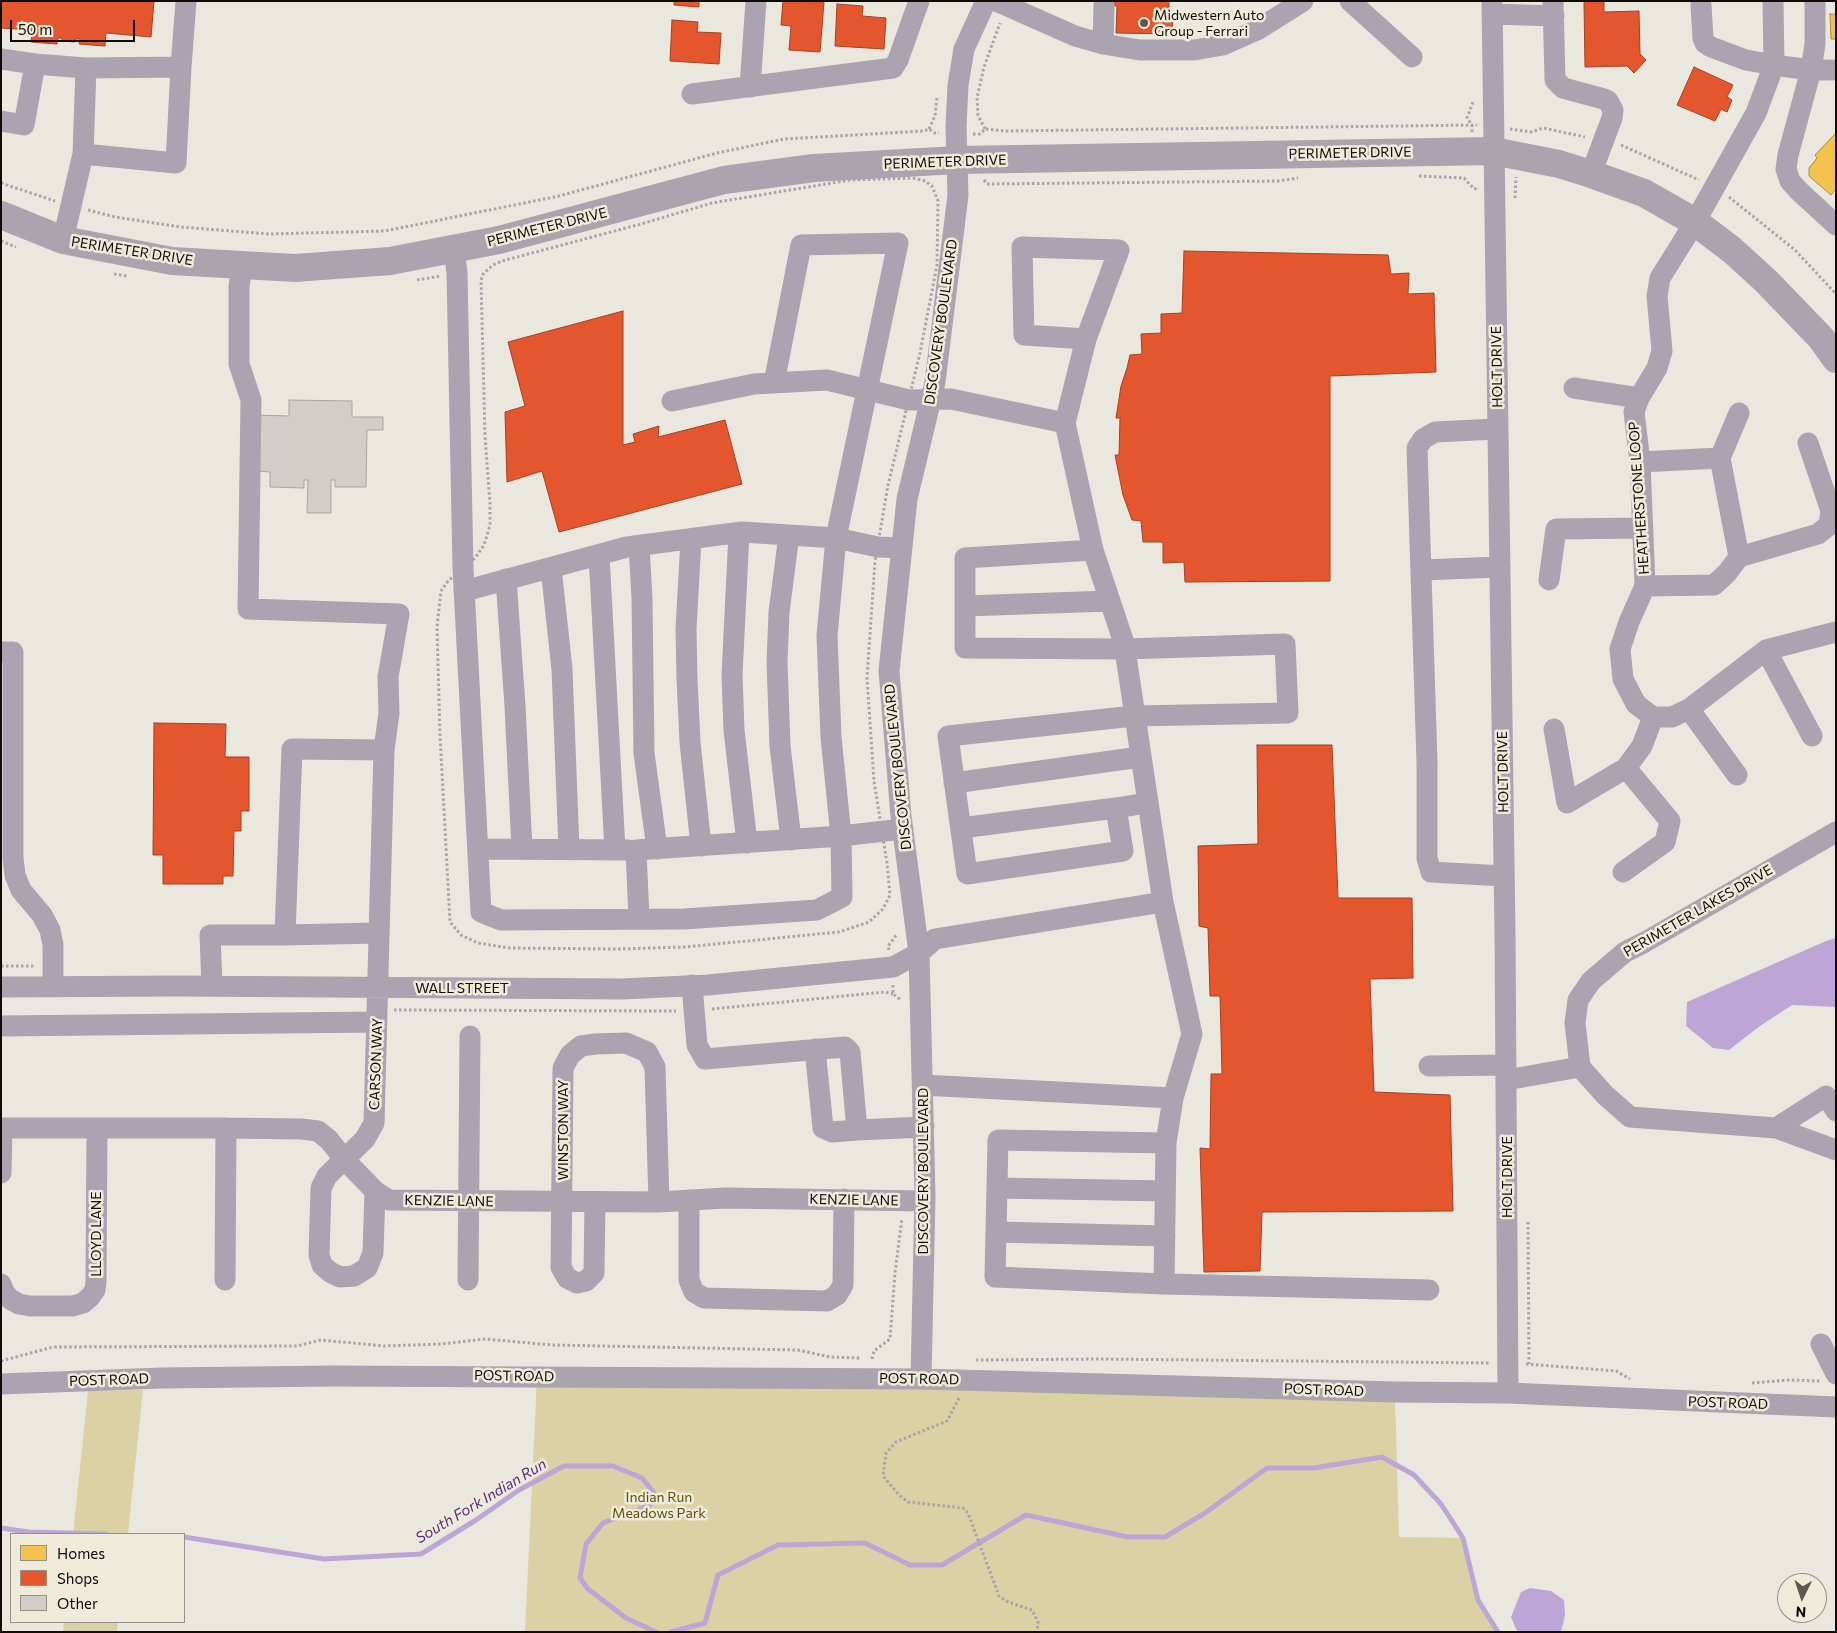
<!DOCTYPE html>
<html>
<head>
<meta charset="utf-8">
<style>
  body { margin:0 }
  #map { position:relative; width:1837px; height:1633px; overflow:hidden; background:#eae8de; font-family:Commissioner,sans-serif }
  canvas { display:block }
  .frame { position:absolute; inset:0; border:2px solid #0d0c07; pointer-events:none }
  .legend { position:absolute; left:10px; top:1533px; width:175px; height:90px; box-sizing:border-box; background:#eeebda; border:1px solid #949286; margin:0; padding:6px 9px; list-style:none; font-size:15px; color:#0d0c07 }
  .legend li { display:flex; align-items:center; gap:10px; height:25px }
  .legend b { width:25px; border:1px solid #949286 }
  .north { position:absolute; left:1777px; top:1573px; width:50px; height:50px; box-sizing:border-box; background:#eeebda; border:1px solid #949286; border-radius:50%; rotate:184deg; font-size:14px; font-weight:700; line-height:20px; text-align:center; color:#0d0c07 }
  .north::after { content:''; display:block; margin:auto; width:18px; height:22px; background:#5a5952; clip-path:polygon(50% 0,100% 100%,50% 72%,0 100%) }
  .scale { position:absolute; left:10px; top:20px; width:125px; height:22px; box-sizing:border-box; border:2px solid #0d0c07; border-top:0; padding-left:6px; font-size:15px; line-height:18px; white-space:nowrap; color:#0d0c07; -webkit-text-stroke:4px #eeebda; paint-order:stroke }
</style>
</head>
<body>
<div id="map">
<canvas width="1837" height="1633"></canvas>
<div class="frame"></div>
<ul class="legend">
<li><b style="height:14px;background:#f2c14e"></b>Homes</li>
<li><b style="height:14px;background:#e4572e"></b>Shops</li>
<li><b style="height:14px;background:#d0cec6"></b>Other</li>
</ul>
<div class="north">N</div>
<div class="scale">50 m</div>
</div>
<script>
const context = document.querySelector('canvas').getContext('2d');
context.lineJoin = 'round';
function fillPath(path, color) { context.fillStyle = color; context.fill(path, 'evenodd'); }
const poly = rows => new Path2D(rows.map(r => 'M' + r).join(''));
function trace(path, color, width, dash) { context.strokeStyle = color; context.lineWidth = width; context.lineCap = dash ? 'butt' : 'round'; context.setLineDash(dash || []); context.stroke(path); }
function label(font, color, halo, rows, align = 'center') {
  context.font = font + ' Commissioner,sans-serif'; context.lineWidth = 5; context.setLineDash([]); context.textBaseline = 'middle'; context.strokeStyle = halo; context.fillStyle = color; for (const [text, x, y, turn = 0] of rows) {
    context.save(); context.translate(x, y); context.rotate((+turn || 0) * Math.PI / 180); context.textAlign = isNaN(turn) ? turn : align; if (halo) context.strokeText(text, 0, 0); context.fillText(text, 0, 0); context.restore();
  }
}
fillPath(poly([
  [537,1377,1395,1392,1399,1537,1463,1538,1478,1600,1498,1632,525,1632],
  [143,1390,128,1534,73,1534,88,1391],
  [64,1622,118,1622,117,1632,63,1632]
]), '#dcd1a5');
fillPath(poly([
  [1836,938,1836,1007,1792,1005,1760,1026,1729,1050,1713,1048,1686,1026,1687,1002,1826,941],
  [1530,1588,1551,1591,1564,1600,1565,1615,1561,1632,1519,1632,1516,1629,1511,1617,1521,1592]
]), '#bda6d5');
const homes = poly([
  [1830,14,1836,14,1836,39,1831,39,1830,14],
  [1836,133,1836,189,1831,195,1809,176,1809,168,1817,158,1815,155,1836,133]
]);
fillPath(homes, '#f2c14e');
trace(homes, '#ad8b39', 1);
const shops = poly([
  [1,1,154,1,151,37,106,33,105,46,79,44,80,39,75,39,75,42,62,41,62,38,58,38,57,44,31,42,32,30,1,28,1,1],
  [674,1,699,1,699,7,674,5,674,1],
  [783,1,824,2,820,52,789,50,791,26,781,25,783,1],
  [1095,1,1169,1,1169,14,1173,14,1172,34,1116,33,1117,6,1094,5,1095,1],
  [1584,1,1604,1,1604,12,1639,11,1640,54,1646,60,1634,73,1627,66,1585,67,1584,1],
  [837,4,863,6,862,16,886,18,884,49,835,46,837,4],
  [672,20,698,22,697,32,721,33,719,64,670,61,672,20],
  [1694,67,1733,85,1727,97,1732,100,1727,112,1721,109,1715,121,1677,105,1694,67],
  [1184,251,1388,255,1391,274,1409,273,1408,294,1434,293,1436,372,1330,376,1330,581,1185,582,1184,562,1163,563,1163,542,1143,542,1141,521,1132,520,1123,495,1115,455,1119,455,1120,418,1116,418,1121,386,1127,368,1130,355,1142,354,1141,334,1161,333,1161,314,1182,313,1184,251],
  [623,311,623,445,635,442,633,434,659,426,658,437,725,420,742,484,559,532,542,471,507,482,505,412,525,406,508,342,623,311],
  [154,723,226,724,225,757,249,757,249,811,241,811,241,831,234,831,233,876,223,876,223,884,163,884,163,855,153,855,154,723],
  [1257,745,1332,745,1338,898,1412,898,1413,978,1370,979,1374,1092,1450,1095,1453,1211,1262,1212,1260,1271,1204,1272,1200,1148,1210,1149,1211,1074,1222,1074,1220,996,1210,996,1208,928,1199,926,1198,846,1258,844,1257,745]
]);
fillPath(shops, '#e4572e');
trace(shops, '#a44022', 1);
trace(poly([
  [1,1528,28,1532,106,1534],
  [184,1537,324,1559,421,1554,476,1520,519,1490,564,1466,613,1466,642,1478,655,1494,650,1505,603,1523,586,1544,580,1578,588,1589,626,1618,656,1632],
  [671,1632,705,1623,718,1575,778,1545,865,1543,910,1565,942,1565,1026,1515,1128,1537,1165,1537,1205,1513,1267,1468,1314,1468,1382,1457,1414,1475,1441,1504,1463,1538,1478,1600,1498,1632]
]), '#bda6d5', 5);
const building = poly([
  [289,400,352,401,352,417,383,417,383,430,367,430,366,487,335,487,335,480,331,480,331,513,307,513,308,480,304,480,304,488,270,487,270,472,256,471,256,415,289,416,289,400]
]);
fillPath(building, '#d0cec6');
trace(building, '#a7a69f', 1);
trace(poly([
  [929,129,935,116,937,98],
  [985,129,978,115,977,98,984,67,1000,23],
  [1510,129,1531,132,1543,128,1585,137],
  [1472,132,1472,125,1467,118,1473,102],
  [973,134,980,134,985,129,1005,131,1477,125],
  [1621,145,1699,180],
  [1419,176,1464,178,1474,189,1478,188],
  [913,178,925,181,932,186,938,201,937,265,920,353,888,485,875,561,867,678,874,781,887,863,890,895,883,909,869,922,839,932,685,947,618,949,509,948,478,943,461,935,450,922,440,735,437,627,441,591,448,581,475,558,484,545,490,525,490,503,485,437,481,281,483,274,493,265,502,261,641,224,712,203,850,180,913,178],
  [984,180,987,184,1278,181,1298,178],
  [1,183,55,201],
  [1729,197,1795,250,1836,294],
  [1515,198,1516,177],
  [88,210,115,217,181,227,269,234,385,231,559,196,717,153,784,139,924,131,929,129,935,133,939,133],
  [1,241,16,247],
  [114,274,127,276],
  [417,280,441,276],
  [889,950,888,946,897,934],
  [1,966,36,966],
  [893,985,893,994,901,1000],
  [712,1009,885,992,893,994],
  [394,1010,676,1011],
  [1528,1222,1529,1364],
  [872,1359,874,1351,890,1339,895,1273,902,1218],
  [976,1360,1101,1359,1490,1363],
  [1,1361,53,1347,297,1346,321,1340,384,1346,442,1344,485,1339,552,1345,798,1350,830,1357,860,1358],
  [1526,1364,1616,1371,1630,1379],
  [1752,1383,1789,1380,1820,1381],
  [959,1398,947,1421,896,1442,886,1453,883,1476,899,1495,908,1502,963,1508,968,1513,999,1596,1008,1602,1032,1610,1038,1622,1037,1632]
]), '#a9a4a8', 3, [2.5, 2.5]);
trace(poly([
  [996,1,1075,36,1103,44,1140,50,1194,50,1223,45,1257,30,1303,1],
  [1350,1,1412,57],
  [1492,1,1505,934,1508,1393],
  [1553,1,1555,80,1563,88,1604,99,1608,101,1613,110,1612,118,1591,174],
  [1773,1,1774,65,1756,113,1695,222,1660,278,1657,296,1662,351,1657,368,1639,398,1634,412,1640,462,1645,586,1629,622,1620,649,1623,679,1636,704,1653,717,1672,717,1689,709,1766,650,1836,632],
  [1815,1,1815,44,1811,70,1788,155,1786,169,1790,181,1799,191,1836,225],
  [1701,5,1703,38,1705,43,1711,47,1746,60,1774,65,1811,70,1836,70],
  [1492,14,1554,16],
  [1103,44,1104,6],
  [1,59,35,64],
  [750,87,756,1],
  [692,94,893,68,898,60,919,1],
  [1,121,24,125,35,64,86,68],
  [83,154,176,163,181,67],
  [63,240,83,154,86,68,181,67,186,1],
  [454,249,457,273,463,568,481,912,501,920,684,919,817,910,842,897,841,836,903,829],
  [242,265,239,287,239,364,251,400,248,609,399,614,388,677,389,713,384,750],
  [1574,388,1639,398],
  [1065,423,1086,339,1119,250,1022,247,1024,335,1086,339],
  [1497,429,1435,432,1423,439,1417,448,1427,762,1427,858,1431,872,1504,876],
  [1720,458,1739,413],
  [1640,462,1720,458,1739,557,1727,573,1714,585,1645,586],
  [739,533,732,675,734,730,747,843],
  [789,535,779,612,777,662,780,746,791,840],
  [691,539,686,629,687,679,690,742,701,846],
  [639,546,642,598,644,753,657,849],
  [1093,550,965,558,965,648,1125,649,1285,644,1288,713,1134,716,948,736,967,874,1123,851,1116,808,1147,803],
  [599,555,615,850],
  [1739,557,1818,534,1829,525,1831,511,1808,443],
  [551,568,562,669,569,849],
  [1421,570,1500,567],
  [506,579,515,706,522,849],
  [1549,580,1556,529,1643,528],
  [464,591,627,547,742,532,836,538,898,243,801,245,774,383],
  [965,606,1110,601],
  [1766,650,1812,736],
  [1,652,13,652,13,858,15,875,21,890,42,915,50,930,53,945,53,987],
  [1689,709,1737,775],
  [1554,729,1567,803,1626,768,1642,746,1653,717],
  [954,783,1140,757],
  [961,828,1116,808],
  [1836,832,1645,942,1625,952,1591,981,1578,1000,1575,1023,1580,1067,1605,1095,1630,1117,1776,1128,1836,1150],
  [479,849,628,850],
  [1623,872,1665,842,1670,821,1626,768],
  [639,919,636,850,841,836,831,737,827,636,836,538,878,547,901,548],
  [692,985,697,1045,705,1059,845,1047,850,1052,857,1130,924,1127],
  [212,986,210,935,285,935],
  [1,987,177,986,622,989,708,985,893,967,919,953,935,939,1163,902,1124,643,1093,550,1065,423,951,399,909,400,827,380,754,384,672,401],
  [1,1026,377,1022],
  [815,1049,823,1128,832,1132,857,1130],
  [1429,1066,1506,1065],
  [1506,1080,1580,1067],
  [923,1085,1173,1098,1192,1034,1163,902],
  [1173,1098,1166,1143,1164,1284,1429,1290],
  [1,1128,226,1128,301,1129,318,1131,329,1140,344,1159,375,1191,389,1200,659,1202,725,1198,925,1201],
  [1776,1128,1826,1096,1836,1111],
  [1,1173,2,1128],
  [997,1188,1165,1191],
  [375,1191,373,1253,367,1268,354,1276,340,1277,330,1272,322,1265,319,1255,321,1188,327,1176,365,1139,374,1123,384,750,292,749,285,935,379,933],
  [689,1200,689,1280,694,1292,704,1298,827,1301,837,1295,843,1285,844,1199],
  [595,1202,594,1273,586,1281,577,1283,567,1278,561,1267,563,1068,570,1055,581,1046,595,1044,626,1043,647,1052,655,1067,659,1202],
  [996,1232,1165,1236],
  [225,1280,226,1128],
  [468,1280,470,1036],
  [1,1284,4,1292,10,1299,19,1304,30,1306,73,1306,83,1303,90,1297,95,1290,96,1282,97,1128],
  [1164,1284,995,1277,998,1140,1166,1143],
  [1821,1344,1836,1374],
  [921,1379,925,1196,919,953,901,816,889,671,907,499,935,382,958,195,956,127,958,85,964,49,986,1],
  [1,1384,163,1378,333,1376,921,1379,1395,1392,1508,1393,1836,1407]
]), '#aaa3b0', 21);
trace(poly([
  [1,215,63,240,172,261,295,268,390,261,499,240,724,180,814,168,958,160,1493,151,1559,164,1591,174,1644,193,1695,222,1732,250,1766,281,1821,338,1836,359]
]), '#aba4ae', 28);
for (const [x, y, r, color] of [
  [1144,23,5,"#5a5952"]
]) { const dot = new Path2D(); dot.arc(x, y, r, 0, 2 * Math.PI); context.fillStyle = color; context.fill(dot); trace(dot, '#eeebda', 2); }
label('14px', '#0d0c07', '#eeebda', [
  ["Midwestern Auto",1154,15],
  ["Group - Ferrari",1154,31]
], 'left');
label('14px', '#0d0c07', '#eeebda', [
  ["PERIMETER DRIVE",1350,153,-1],
  ["PERIMETER DRIVE",945,162,-2],
  ["PERIMETER DRIVE",547,227,-14],
  ["PERIMETER DRIVE",132,251,9],
  ["DISCOVERY BOULEVARD",941,322,-82],
  ["HOLT DRIVE",1497,367,-91],
  ["HEATHERSTONE LOOP",1639,498,-94],
  ["DISCOVERY BOULEVARD",898,767,-96],
  ["HOLT DRIVE",1503,772,-91],
  ["PERIMETER LAKES DRIVE",1698,911,-30],
  ["WALL STREET",462,988],
  ["CARSON WAY",376,1064,-88],
  ["WINSTON WAY",563,1130,-90],
  ["DISCOVERY BOULEVARD",923,1171,-90],
  ["HOLT DRIVE",1507,1177,-90],
  ["KENZIE LANE",854,1200,1],
  ["KENZIE LANE",449,1201,1],
  ["LLOYD LANE",96,1234,-90],
  ["POST ROAD",514,1376,1],
  ["POST ROAD",919,1379,1],
  ["POST ROAD",109,1380,-2],
  ["POST ROAD",1324,1390,2],
  ["POST ROAD",1728,1403,2]
]);
label('14px', '#5e500c', '#eeebda', [
  ["Indian Run",659,1497],
  ["Meadows Park",659,1513]
]);
label('italic 15px', '#582c81', '#eeebda', [
  ["South Fork Indian Run",481,1501,-31]
]);
</script>
</body>
</html>
